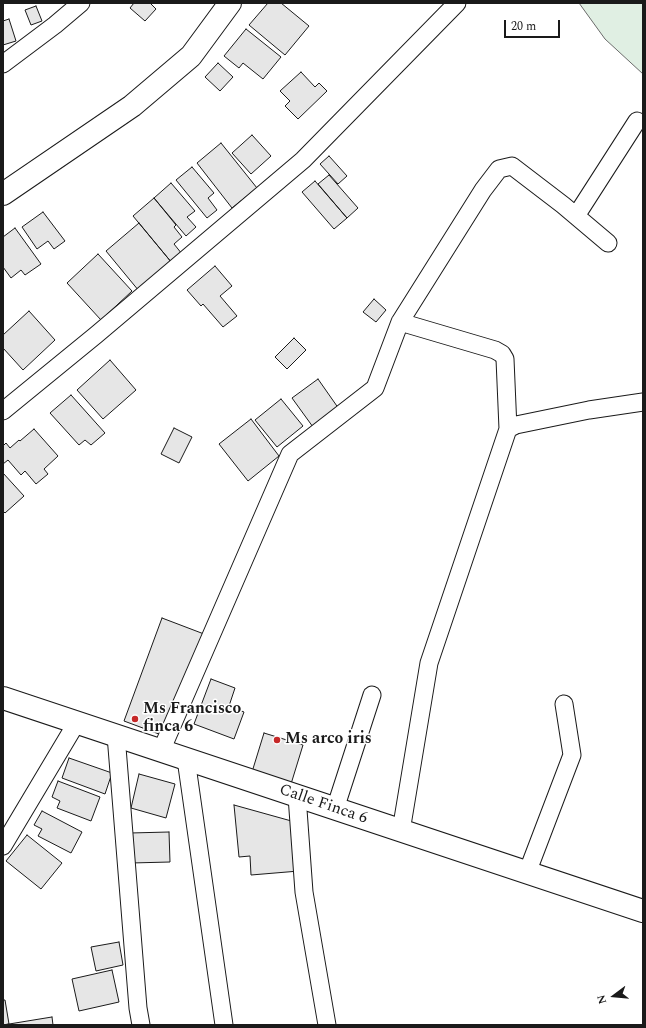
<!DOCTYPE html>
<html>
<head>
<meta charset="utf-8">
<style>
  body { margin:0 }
  #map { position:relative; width:646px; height:1028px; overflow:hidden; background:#fff; font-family:Spectral,serif }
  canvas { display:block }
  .frame { position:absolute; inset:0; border:4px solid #1a1a1a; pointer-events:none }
  .north { position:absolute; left:594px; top:976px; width:40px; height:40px; -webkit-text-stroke:3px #fff; paint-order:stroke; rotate:254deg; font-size:11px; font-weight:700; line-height:16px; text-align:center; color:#1a1a1a }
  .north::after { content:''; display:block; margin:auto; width:14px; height:18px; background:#1a1a1a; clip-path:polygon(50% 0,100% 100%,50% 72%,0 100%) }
  .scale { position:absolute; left:504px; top:20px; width:56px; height:18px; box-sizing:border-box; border:2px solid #1a1a1a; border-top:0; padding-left:5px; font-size:12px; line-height:14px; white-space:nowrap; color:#1a1a1a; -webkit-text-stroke:3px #fff; paint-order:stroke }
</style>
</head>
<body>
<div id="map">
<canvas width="646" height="1028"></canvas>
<div class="frame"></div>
<div class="north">N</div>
<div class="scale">20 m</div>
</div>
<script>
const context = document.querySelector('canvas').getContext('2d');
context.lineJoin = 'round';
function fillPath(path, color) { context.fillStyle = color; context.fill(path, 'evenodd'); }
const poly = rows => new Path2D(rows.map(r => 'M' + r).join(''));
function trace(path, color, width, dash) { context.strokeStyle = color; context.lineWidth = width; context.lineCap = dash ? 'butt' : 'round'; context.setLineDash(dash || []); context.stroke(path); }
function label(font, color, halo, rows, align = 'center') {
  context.font = font + ' Spectral,serif'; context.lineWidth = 3; context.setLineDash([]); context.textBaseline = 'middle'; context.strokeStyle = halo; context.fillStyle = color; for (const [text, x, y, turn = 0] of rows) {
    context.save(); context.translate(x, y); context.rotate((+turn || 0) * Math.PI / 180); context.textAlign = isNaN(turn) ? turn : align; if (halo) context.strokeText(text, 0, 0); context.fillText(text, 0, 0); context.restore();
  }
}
const green = poly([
  [579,3,643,3,643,74,605,39,579,3]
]);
fillPath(green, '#e0efe3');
trace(green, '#6a6a6a', 1);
const building = poly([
  [134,3,150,3,156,9,145,21,130,8,134,3],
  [268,3,281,3,309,26,285,55,249,25,268,3],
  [36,6,42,21,31,25,25,10,36,6],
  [9,19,16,41,3,45,3,21,9,19],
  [246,29,281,57,263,79,243,63,239,68,224,56,246,29],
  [218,63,233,77,220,91,205,77,218,63],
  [301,72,315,87,319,83,327,91,298,119,285,106,290,101,280,91,301,72],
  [252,135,271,156,251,174,232,153,252,135],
  [221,143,257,188,232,208,197,163,221,143],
  [329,156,347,176,338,184,320,164,329,156],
  [192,167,214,193,208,198,217,210,207,218,176,180,192,167],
  [329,175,358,208,347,218,318,184,329,175],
  [315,181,347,218,334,229,302,192,315,181],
  [171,183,195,211,187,217,196,227,186,236,154,198,171,183],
  [154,198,176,225,174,227,182,237,174,244,182,254,172,263,133,216,154,198],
  [43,212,65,241,54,249,48,241,37,249,22,227,43,212],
  [139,223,172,263,139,291,106,251,139,223],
  [15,228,41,264,25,275,21,270,11,278,3,267,3,237,15,228],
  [98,254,132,291,101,320,67,283,98,254],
  [215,266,232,286,220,296,237,316,223,327,203,304,201,306,187,290,215,266],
  [374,299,386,310,376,322,363,312,374,299],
  [29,311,55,340,23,370,3,348,3,335,29,311],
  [294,338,306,350,287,369,275,357,294,338],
  [110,360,136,390,103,419,77,390,110,360],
  [318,379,339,409,313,427,292,398,318,379],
  [71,395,105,433,91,445,85,440,79,445,50,413,71,395],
  [281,399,303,426,277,447,255,420,281,399],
  [251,419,279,456,248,481,219,444,251,419],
  [174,428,192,437,179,463,161,454,174,428],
  [34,429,58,456,44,469,48,474,36,484,25,471,21,475,8,460,3,464,3,446,6,443,10,448,19,440,20,441,34,429],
  [3,473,24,496,5,513,3,511,3,473],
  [162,618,204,634,167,737,124,721,162,618],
  [211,679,235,688,229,706,244,712,234,739,194,724,211,679],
  [264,733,303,745,291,784,252,772,264,733],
  [69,758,112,773,105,794,62,778,69,758],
  [139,774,175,784,166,818,131,808,139,774],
  [58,781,100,797,91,821,57,808,60,801,52,797,58,781],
  [234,805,295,822,299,871,251,875,250,856,239,857,234,805],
  [42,811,82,832,71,853,38,836,42,829,34,825,42,811],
  [169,832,170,862,131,863,130,833,169,832],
  [27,835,62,863,41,889,6,861,27,835],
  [119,942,123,965,96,971,91,947,119,942],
  [112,970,119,1002,79,1011,72,979,112,970],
  [3,1000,5,1000,9,1024,3,1025,3,1000],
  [52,1017,53,1025,3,1025,52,1017]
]);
fillPath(building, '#e6e6e6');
trace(building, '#1a1a1a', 1);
const street = poly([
  [3,64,55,25,81,3],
  [576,216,637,121],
  [400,322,495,350,502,354,505,359,508,429],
  [3,411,96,335,303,160,457,3],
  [116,735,138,1008,141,1025],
  [161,751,290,454,375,388,400,322,483,190,499,169,512,166,563,205,608,243],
  [186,759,224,1025],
  [297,796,304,892,327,1025],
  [335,809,372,695],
  [401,831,429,663,508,429,516,425,589,410,643,402],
  [3,846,77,722],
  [527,873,572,755,564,704]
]);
const secondary = poly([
  [3,194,132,106,191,56,230,3],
  [3,698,643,911]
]);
trace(street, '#1a1a1a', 19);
trace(secondary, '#1a1a1a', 24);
trace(street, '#fff', 17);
trace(secondary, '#fff', 22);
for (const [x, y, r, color] of [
  [135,719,4,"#c62828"],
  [277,740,4,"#c62828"]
]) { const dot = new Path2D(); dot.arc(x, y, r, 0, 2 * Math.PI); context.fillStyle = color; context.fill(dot); trace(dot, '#fff', 1.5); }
label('bold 16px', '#1a1a1a', '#fff', [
  ["Ms Francisco",143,710],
  ["finca 6",143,728],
  ["Ms arco iris",285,740]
], 'left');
label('16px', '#1a1a1a', '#fff', [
  ["Calle Finca 6",323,805,19]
]);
</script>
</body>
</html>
